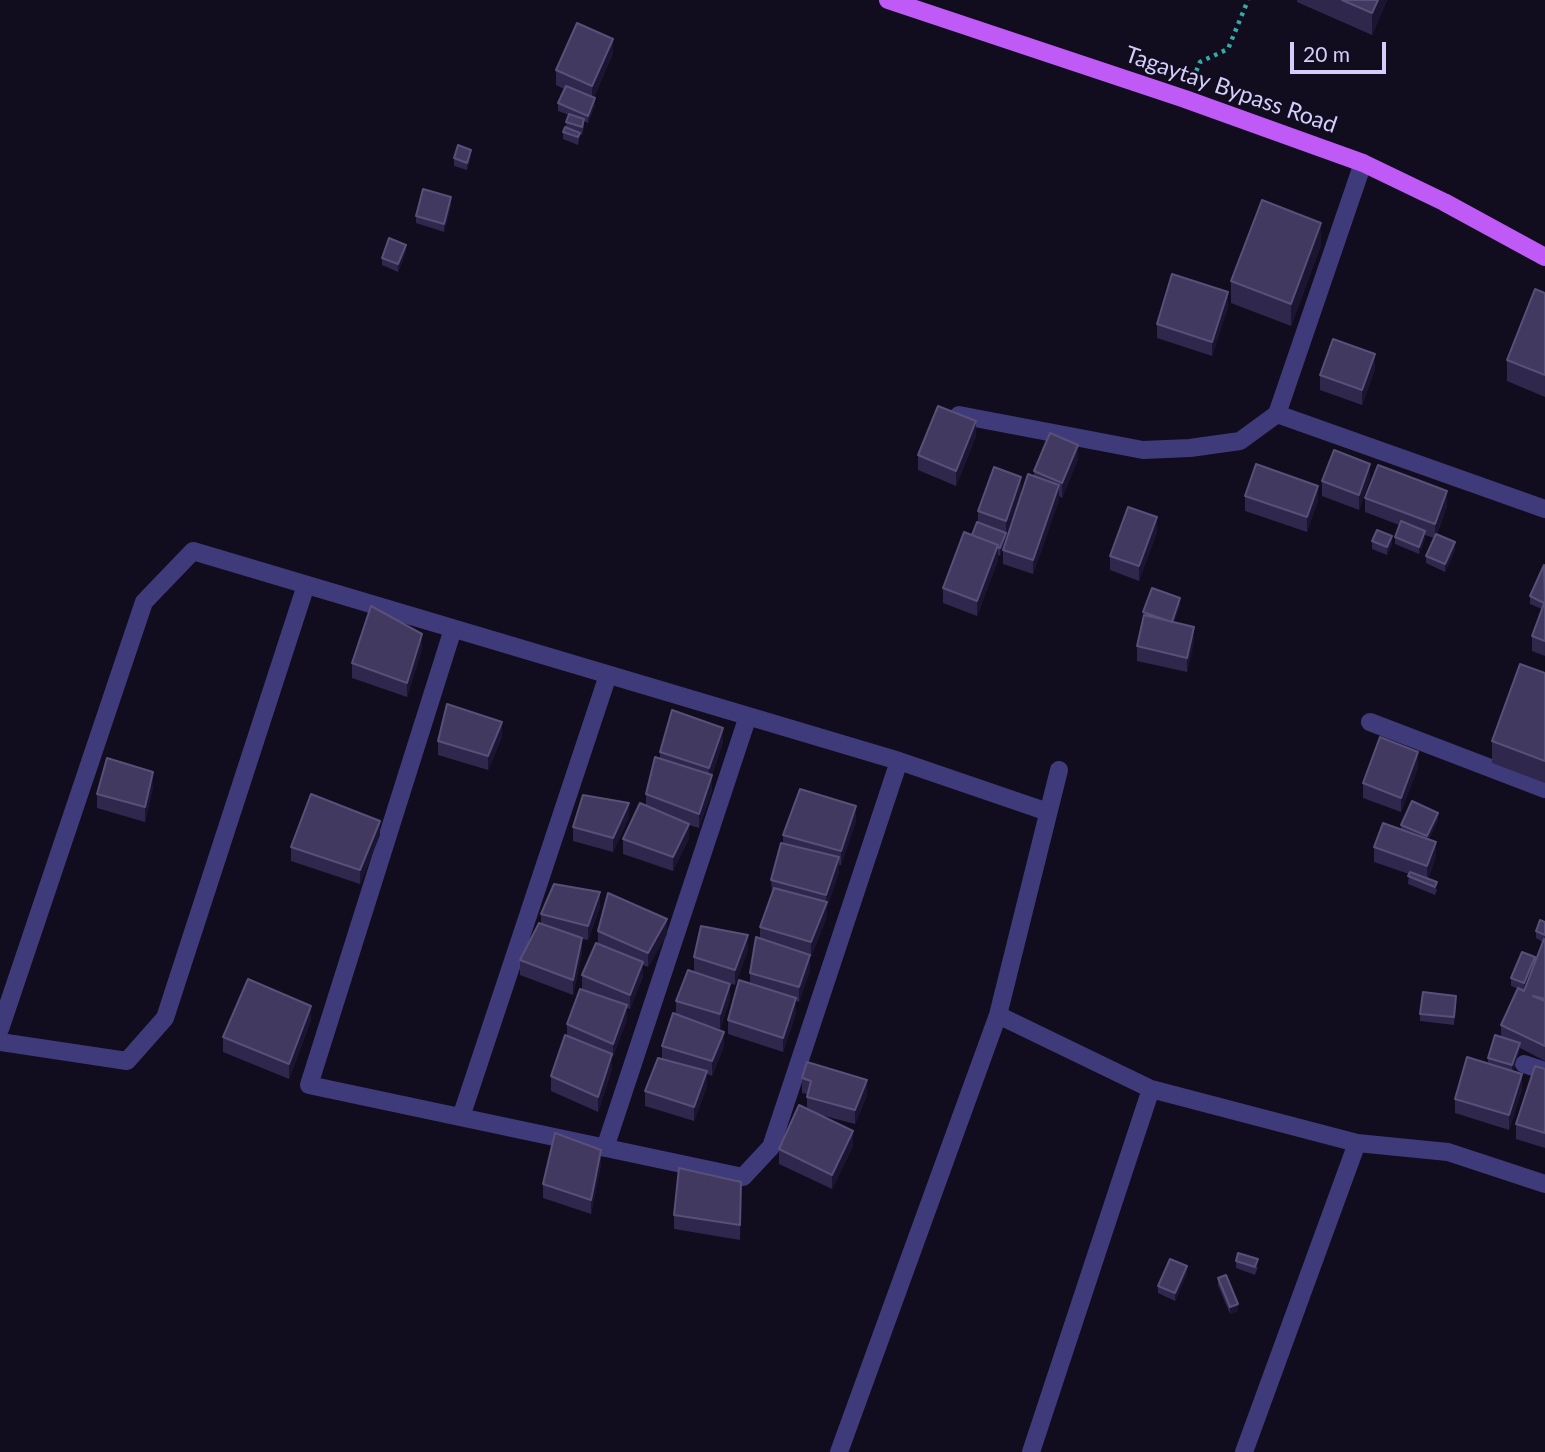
<!DOCTYPE html>
<html>
<head>
<meta charset="utf-8">
<style>
  body { margin:0 }
  #map { position:relative; width:1545px; height:1452px; overflow:hidden; background:#110d1f; font-family:Lato,sans-serif }
  canvas { display:block }
  .scale { position:absolute; left:1290px; top:42px; width:96px; height:32px; box-sizing:border-box; border:4px solid #d4cefc; border-top:0; padding-left:9px; font-size:21px; line-height:24px; white-space:nowrap; color:#d4cefc; -webkit-text-stroke:5px #110d1f; paint-order:stroke }
</style>
</head>
<body>
<div id="map">
<canvas width="1545" height="1452"></canvas>
<div class="scale">20 m</div>
</div>
<script>
const context = document.querySelector('canvas').getContext('2d');
context.lineJoin = 'round';
const poly = rows => new Path2D(rows.map(r => 'M' + r).join(''));
function trace(path, color, width, dash) { context.strokeStyle = color; context.lineWidth = width; context.lineCap = dash ? 'butt' : 'round'; context.setLineDash(dash || []); context.stroke(path); }
function fillPath(path, color) { context.fillStyle = color; context.fill(path, 'evenodd'); }
function label(font, color, halo, rows, align = 'center') {
  context.font = font + ' Lato,sans-serif'; context.lineWidth = 5; context.setLineDash([]); context.textBaseline = 'middle'; context.strokeStyle = halo; context.fillStyle = color; for (const [text, x, y, turn = 0] of rows) {
    context.save(); context.translate(x, y); context.rotate((+turn || 0) * Math.PI / 180); context.textAlign = isNaN(turn) ? turn : align; if (halo) context.strokeText(text, 0, 0); context.fillText(text, 0, 0); context.restore();
  }
}
trace(poly([
  [1193,79,1200,62,1228,49,1248,0]
]), '#34aba6', 4.5, [3.5, 5]);
trace(poly([
  [1363,163,1277,414,1545,509],
  [959,415,1143,450,1190,448,1240,441,1277,414],
  [453,629,309,1085,743,1177,771,1147,899,761],
  [1370,722,1545,789],
  [998,1015,1151,1089,1357,1143,1448,1152,1545,1184],
  [0,1029,144,602,193,551,899,761,1048,812],
  [0,1042,127,1061,165,1018,306,585],
  [1524,1064,1545,1071],
  [461,1117,608,675],
  [605,1148,748,716],
  [839,1452,998,1015,1059,770],
  [1031,1452,1151,1089],
  [1244,1452,1357,1143]
]), '#3f3b7b', 18);
trace(poly([
  [888,0,1185,99,1363,163,1444,202,1545,257]
]), '#c05af7', 18);
fillPath(poly([
  [1297,0,1387,0,1372,35,1297,2],
  [613,53,594,97,595,105,588,123,584,121,584,126,582,135,580,134,578,145,563,139,563,132,566,128,566,122,569,115,558,111,558,103,564,89,556,85,556,70],
  [471,157,467,170,454,166,454,158],
  [451,205,444,232,416,223,416,216],
  [1321,245,1291,326,1231,303,1231,281],
  [406,252,398,272,382,265,382,258],
  [1545,293,1545,397,1507,381,1507,360],
  [1228,307,1212,356,1157,338,1157,324],
  [1375,369,1362,405,1320,390,1320,375],
  [976,436,956,486,918,470,918,455],
  [1078,459,1062,498,1059,496,1059,500,1033,574,1003,564,1003,550,1034,476,1034,471],
  [1370,478,1359,510,1322,496,1322,481],
  [1021,492,1006,536,1000,556,998,555,998,560,977,616,943,603,943,588,978,523,978,511],
  [1245,496,1318,500,1307,532,1245,511],
  [1365,498,1447,506,1437,534,1455,550,1445,572,1426,563,1426,556,1434,538,1425,535,1425,539,1419,554,1395,544,1395,537,1399,525,1365,512],
  [1157,532,1139,581,1110,570,1110,556],
  [1372,541,1392,544,1387,555,1372,549],
  [1545,565,1545,656,1532,651,1532,636,1542,609,1530,604,1530,596],
  [1180,605,1174,622,1194,641,1187,672,1137,661,1137,646,1143,619,1143,612],
  [422,649,407,697,352,678,352,663],
  [1545,673,1545,783,1492,763,1492,741],
  [502,737,488,770,438,755,438,741],
  [723,742,712,775,712,790,699,828,689,825,689,838,673,871,623,854,623,839,646,806,646,794,660,758,660,752],
  [1418,767,1401,812,1363,798,1363,783],
  [153,787,145,822,97,808,97,794],
  [629,817,613,852,573,841,573,827],
  [1438,820,1429,839,1436,856,1428,879,1437,890,1435,895,1408,884,1409,874,1374,862,1374,847,1401,829,1401,825],
  [856,821,841,865,839,865,839,872,827,907,827,916,811,957,810,956,810,970,799,1002,796,1001,796,1013,783,1052,728,1034,728,1020,750,983,750,973,760,938,760,927,772,895,771,880,783,843,783,835],
  [380,835,360,884,291,861,291,847],
  [600,907,588,940,582,939,582,953,573,995,520,975,520,960,541,923,541,914],
  [1545,922,1545,1061,1520,1048,1513,1071,1522,1089,1509,1130,1455,1113,1455,1099,1488,1064,1488,1058,1501,1037,1501,1025,1524,991,1511,986,1511,978,1535,962,1543,942,1536,938,1536,931],
  [598,931,667,934,648,967,643,965,643,976,630,1009,627,1008,627,1020,612,1058,612,1069,598,1112,551,1091,551,1076,567,1036,567,1024,582,989,582,975,598,944],
  [748,950,735,985,694,971,694,957],
  [730,999,720,1029,700,1023,724,1046,712,1076,707,1074,707,1086,694,1121,645,1106,645,1091,662,1059,662,1046,676,1014,676,1001],
  [1456,1003,1454,1025,1420,1021,1420,1014],
  [311,1020,289,1079,223,1052,223,1037],
  [1545,1069,1545,1148,1516,1139,1516,1124],
  [802,1078,867,1095,855,1124,821,1115,853,1146,832,1189,779,1164,779,1149,807,1108,807,1094,802,1093],
  [601,1164,591,1214,543,1198,543,1184],
  [741,1182,740,1240,674,1229,674,1215],
  [1236,1261,1258,1267,1255,1275,1236,1268],
  [1187,1273,1175,1301,1158,1293,1158,1286],
  [1218,1278,1238,1311,1230,1314,1218,1285]
]), '#2f274c');
fillPath(poly([
  [1378,0,1387,0,1372,35,1372,13],
  [613,39,613,53,592,101,592,86],
  [595,98,595,105,588,123,588,116],
  [471,150,471,157,467,170,467,163],
  [451,197,451,205,444,232,444,224],
  [1321,223,1321,245,1291,326,1291,304],
  [406,245,406,252,398,272,398,264],
  [1228,292,1228,307,1212,356,1212,342],
  [1375,354,1375,369,1362,405,1362,390],
  [976,421,976,436,956,486,956,471],
  [1078,445,1078,459,1062,498,1062,483],
  [1370,464,1370,478,1359,510,1359,495],
  [1021,477,1021,492,1006,536,1006,521],
  [1059,485,1059,500,1033,574,1033,560],
  [1318,486,1318,500,1307,532,1307,517],
  [1447,491,1447,506,1435,538,1435,524],
  [1157,517,1157,532,1139,581,1139,566],
  [1425,531,1425,539,1419,554,1419,547],
  [1006,533,1006,540,1000,556,1000,548],
  [1392,536,1392,544,1387,555,1387,547],
  [1455,542,1455,550,1445,572,1445,564],
  [998,545,998,560,977,616,977,601],
  [1180,598,1180,605,1172,629,1172,622],
  [1194,627,1194,641,1187,672,1187,658],
  [422,634,422,649,407,697,407,683],
  [502,722,502,737,488,770,488,756],
  [723,728,723,742,712,775,712,790,699,828,699,814,709,783,709,768],
  [1418,752,1418,767,1401,812,1401,798],
  [153,772,153,787,145,822,145,807],
  [629,803,629,817,613,852,613,838],
  [856,806,856,821,841,865,841,851],
  [1438,813,1438,820,1427,844,1427,836],
  [380,821,380,835,360,884,360,870],
  [689,824,689,838,673,871,673,857],
  [1436,842,1436,856,1427,881,1427,866],
  [839,857,839,872,827,907,827,916,811,957,811,942,826,904,826,895],
  [600,892,600,907,588,940,588,926],
  [667,919,667,934,648,967,648,953],
  [748,935,748,950,735,985,735,970],
  [582,938,582,953,573,995,573,980],
  [810,955,810,970,799,1002,799,987],
  [1535,957,1535,964,1524,991,1524,983],
  [643,962,643,976,630,1009,630,995],
  [730,984,730,999,720,1029,720,1014],
  [796,998,796,1013,783,1052,783,1038],
  [627,1005,627,1020,613,1058,613,1044],
  [311,1006,311,1020,289,1079,289,1064],
  [724,1032,724,1046,712,1076,712,1061],
  [1520,1043,1520,1050,1512,1072,1512,1065],
  [612,1054,612,1069,598,1112,598,1097],
  [707,1071,707,1086,694,1121,694,1107],
  [1522,1074,1522,1089,1509,1130,1509,1115],
  [867,1080,867,1095,855,1124,855,1110],
  [853,1131,853,1146,832,1189,832,1175],
  [601,1150,601,1164,591,1214,591,1200],
  [1187,1266,1187,1273,1175,1301,1175,1293],
  [1238,1304,1238,1311,1230,1314,1230,1307]
]), '#1c1532');
const building = poly([
  [1342,0,1378,0,1372,13,1342,0],
  [577,23,613,39,592,86,556,70,577,23],
  [566,86,595,98,588,116,558,103,566,86],
  [569,114,584,119,582,127,566,122,569,114],
  [565,127,580,133,578,137,563,132,565,127],
  [458,145,471,150,467,163,454,158,458,145],
  [423,189,451,197,444,224,416,216,423,189],
  [1262,200,1321,223,1291,304,1231,281,1262,200],
  [389,238,406,245,398,264,382,258,389,238],
  [1172,274,1228,292,1212,342,1157,324,1172,274],
  [1535,289,1545,293,1545,375,1507,360,1535,289],
  [1333,339,1375,354,1362,390,1320,375,1333,339],
  [938,406,976,421,956,471,918,455,938,406],
  [1050,433,1078,445,1062,483,1034,471,1050,433],
  [1334,450,1370,464,1359,495,1322,481,1334,450],
  [1256,464,1318,486,1307,517,1245,496,1256,464],
  [1378,465,1447,491,1435,524,1365,498,1378,465],
  [994,467,1021,477,1006,521,978,511,994,467],
  [1028,474,1059,485,1033,560,1003,550,1028,474],
  [1128,507,1157,517,1139,566,1110,556,1128,507],
  [1401,521,1425,531,1419,547,1395,537,1401,521],
  [977,522,1006,533,1000,548,997,547,998,545,972,535,977,522],
  [1377,530,1392,536,1387,547,1372,541,1377,530],
  [964,532,998,545,977,601,943,588,964,532],
  [1436,534,1455,542,1445,564,1426,556,1436,534],
  [1544,565,1545,601,1544,603,1530,596,1544,565],
  [1152,588,1180,598,1172,622,1143,612,1152,588],
  [1545,601,1545,641,1532,636,1545,601],
  [371,606,422,634,407,683,352,663,371,606],
  [1144,615,1194,627,1187,658,1137,646,1144,615],
  [1520,664,1545,673,1545,761,1492,741,1520,664],
  [447,704,502,722,488,756,438,741,447,704],
  [672,710,723,728,709,768,660,752,672,710],
  [1380,737,1418,752,1401,798,1363,783,1380,737],
  [655,757,712,775,699,814,646,794,655,757],
  [107,758,153,772,145,807,97,794,107,758],
  [800,789,856,806,841,851,783,835,800,789],
  [311,794,380,821,360,870,291,847,311,794],
  [583,795,629,803,613,838,573,827,583,795],
  [1412,801,1438,813,1427,836,1401,825,1412,801],
  [640,803,689,824,673,857,623,839,640,803],
  [1383,823,1436,842,1427,866,1374,847,1383,823],
  [781,843,839,857,826,895,771,880,781,843],
  [1410,872,1437,882,1435,887,1408,876,1410,872],
  [554,884,600,892,588,926,541,914,554,884],
  [774,888,827,902,811,942,760,927,774,888],
  [608,893,667,919,648,953,598,931,608,893],
  [1540,920,1545,922,1545,935,1536,931,1540,920],
  [539,923,582,938,573,980,520,960,539,923],
  [701,926,748,935,735,970,694,957,701,926],
  [756,937,810,955,799,987,750,973,756,937],
  [1544,939,1545,940,1545,999,1533,996,1545,1001,1545,1046,1501,1025,1518,988,1524,991,1544,939],
  [596,943,643,962,630,995,582,975,596,943],
  [1522,952,1535,957,1524,983,1511,978,1522,952],
  [688,970,730,984,720,1014,676,1001,688,970],
  [248,979,311,1006,289,1064,223,1037,248,979],
  [739,980,796,998,783,1038,728,1020,739,980],
  [580,989,627,1005,613,1044,567,1024,580,989],
  [1423,992,1456,996,1454,1017,1420,1014,1423,992],
  [673,1013,724,1032,712,1061,662,1046,673,1013],
  [565,1035,612,1054,598,1097,551,1076,565,1035],
  [1495,1035,1520,1043,1512,1065,1488,1058,1495,1035],
  [1467,1057,1522,1074,1509,1115,1455,1099,1467,1057],
  [658,1058,707,1071,694,1107,645,1091,658,1058],
  [807,1062,867,1080,855,1110,807,1097,811,1081,802,1078,807,1062],
  [1535,1066,1545,1069,1545,1133,1516,1124,1535,1066],
  [799,1105,853,1131,832,1175,779,1149,799,1105],
  [555,1133,601,1150,591,1200,543,1184,555,1133],
  [679,1168,741,1182,740,1225,674,1215,679,1168],
  [1238,1253,1258,1259,1255,1267,1236,1261,1238,1253],
  [1170,1259,1187,1266,1175,1293,1158,1286,1170,1259],
  [1226,1275,1238,1304,1230,1307,1218,1278,1226,1275]
]);
fillPath(building, '#41395f');
trace(building, '#585078', 2);
label('23px', '#d4cefc', '#110d1f', [
  ["Tagaytay Bypass Road",1231,90,19]
]);
</script>
</body>
</html>
